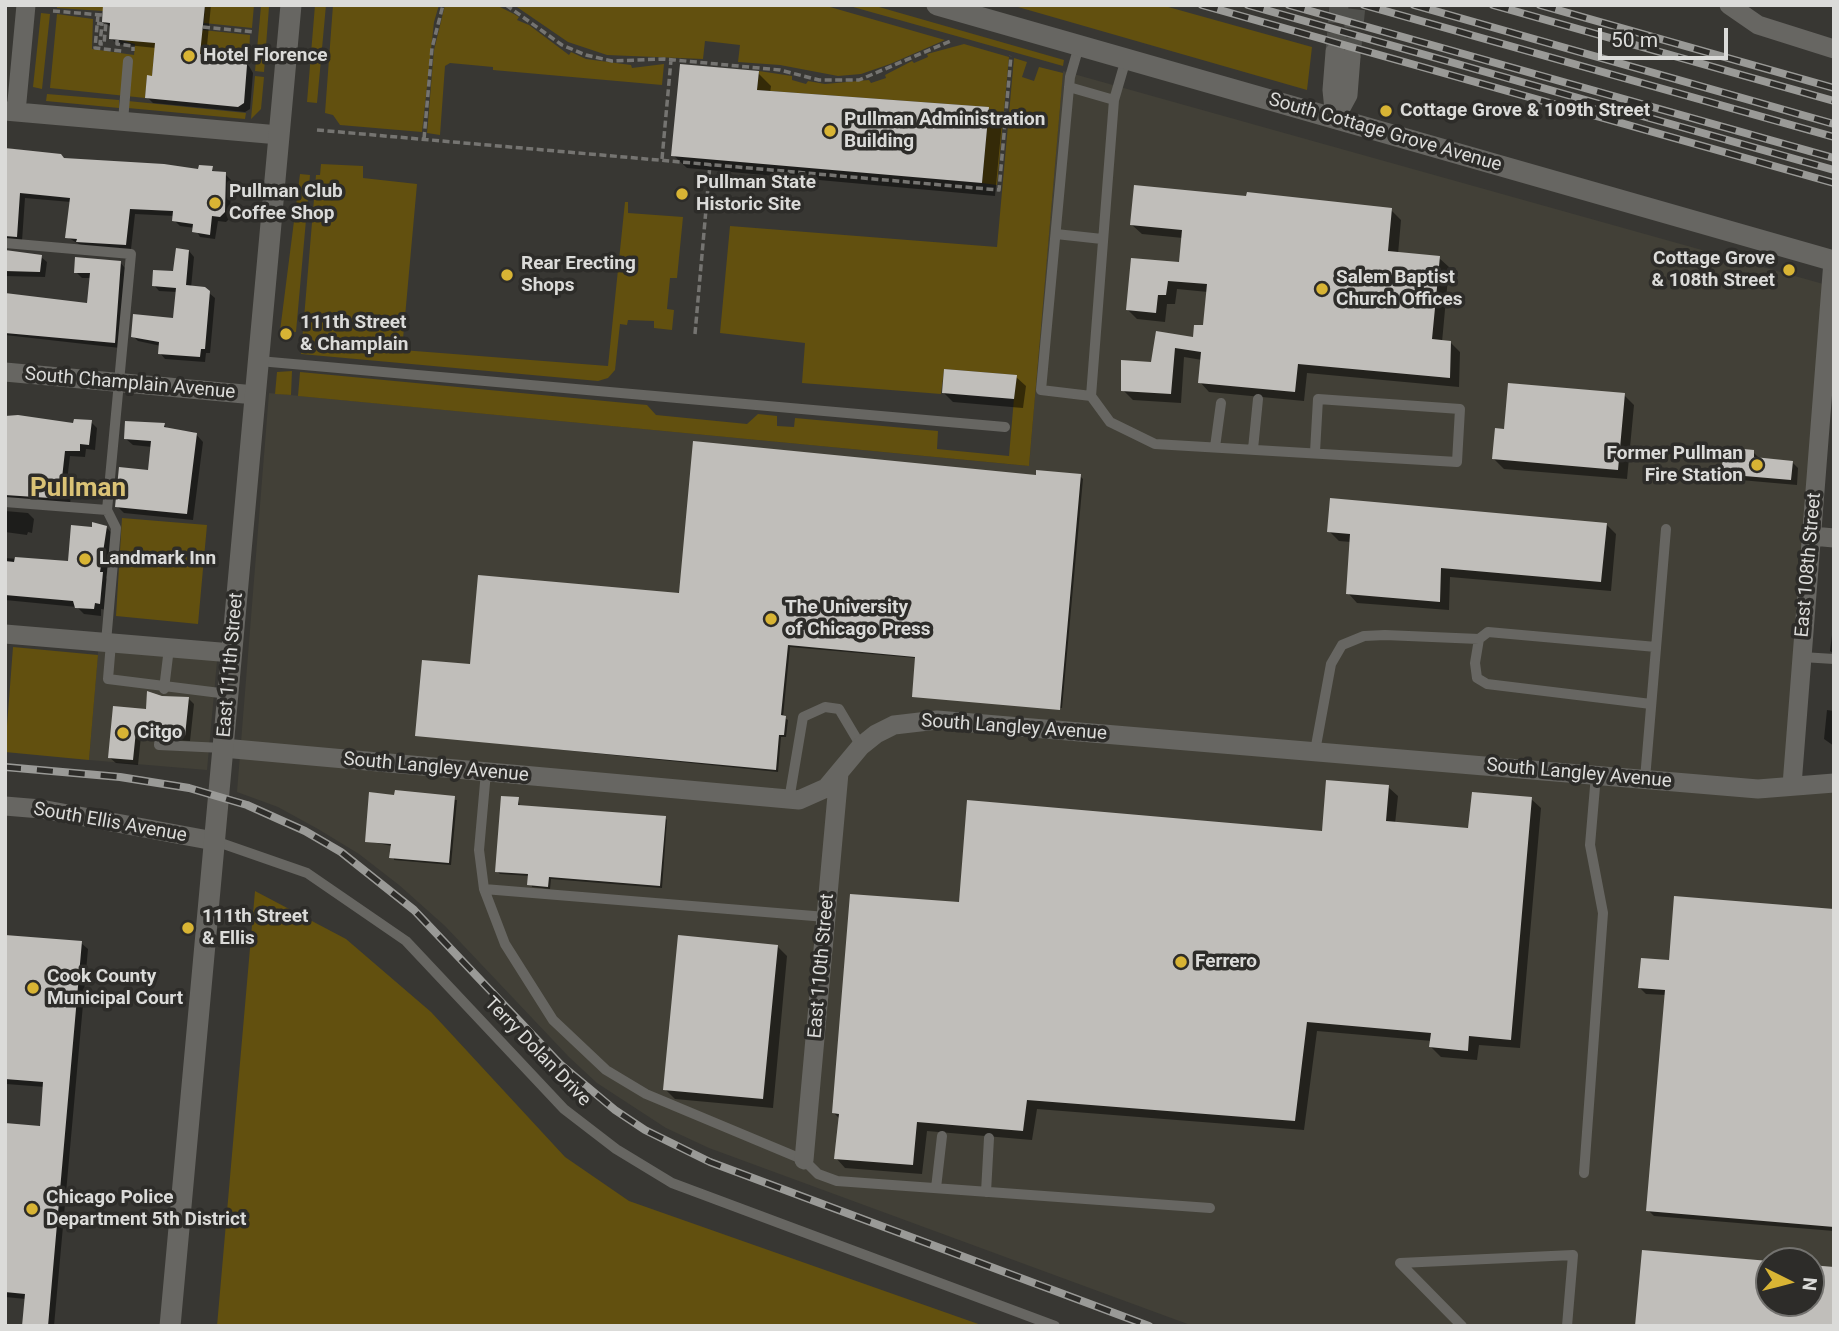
<!DOCTYPE html>
<html>
<head>
<meta charset="utf-8">
<style>
  body { margin:0 }
  #map { position:relative; width:1839px; height:1331px; overflow:hidden; background:#383733; font-family:Roboto,sans-serif }
  canvas { display:block }
  .frame { position:absolute; inset:0; border:7px solid #dbdbd9; pointer-events:none }
  .north { position:absolute; left:1755px; top:1247px; width:70px; height:70px; box-sizing:border-box; background:#2d2c29; border:2px solid #73726f; border-radius:50%; rotate:96deg; font-size:19px; font-weight:700; line-height:28px; text-align:center; color:#dbdbd9 }
  .north::after { content:''; display:block; margin:auto; width:24px; height:32px; background:#d8b434; clip-path:polygon(50% 0,100% 100%,50% 72%,0 100%) }
  .scale { position:absolute; left:1598px; top:28px; width:130px; height:32px; box-sizing:border-box; border:4px solid #dbdbd9; border-top:0; padding-left:9px; font-size:21px; line-height:24px; white-space:nowrap; color:#dbdbd9; -webkit-text-stroke:5px #2d2c29; paint-order:stroke }
</style>
</head>
<body>
<div id="map">
<canvas width="1839" height="1331"></canvas>
<div class="frame"></div>
<div class="north">N</div>
<div class="scale">50 m</div>
</div>
<script>
const context = document.querySelector('canvas').getContext('2d');
context.lineJoin = 'round';
function fillPath(path, color) { context.fillStyle = color; context.fill(path, 'evenodd'); }
const poly = rows => new Path2D(rows.map(r => 'M' + r).join(''));
function trace(path, color, width, dash) { context.strokeStyle = color; context.lineWidth = width; context.lineCap = dash ? 'butt' : 'round'; context.setLineDash(dash || []); context.stroke(path); }
function label(font, color, halo, rows, align = 'center') {
  context.font = font + ' Roboto,sans-serif'; context.lineWidth = 7; context.setLineDash([]); context.textBaseline = 'middle'; context.strokeStyle = halo; context.fillStyle = color; for (const [text, x, y, turn = 0] of rows) {
    context.save(); context.translate(x, y); context.rotate((+turn || 0) * Math.PI / 180); context.textAlign = isNaN(turn) ? turn : align; if (halo) context.strokeText(text, 0, 0); context.fillText(text, 0, 0); context.restore();
  }
}
fillPath(poly([
  [1063,71,1834,287,1796,779,1834,783,1834,1326,1193,1326,709,1148,666,1128,597,1083,569,1057,445,926,399,885,359,854,318,829,278,807,237,792,269,393,1029,466],
  [1769,1261,1811,1261,1811,1303,1769,1303],
  [99,640,218,650,207,770,89,760]
]), '#424037');
fillPath(poly([
  [57,5,103,5,103,11,57,8],
  [205,5,254,5,252,28,204,23],
  [315,5,326,5,317,103,307,102],
  [333,5,439,5,434,22,422,132,340,125,333,115,325,113],
  [445,5,496,5,514,14,519,17,517,20,529,25,569,55,571,52,586,59,631,65,632,68,664,64,662,85,493,70,493,67,450,63,445,66,440,135,427,133,434,50],
  [514,5,823,5,945,40,890,64,861,74,838,76,780,65,738,62,740,45,705,41,703,59,607,55,568,42],
  [846,5,872,5,1064,60,1063,66],
  [1011,5,1161,5,1312,47,1307,90],
  [261,6,269,7,264,72,255,71],
  [41,13,50,14,42,89,33,87],
  [57,14,93,19,92,49,134,55,135,44,121,40,132,41,132,37,167,40,154,55,152,76,147,76,145,98,50,88],
  [203,30,250,35,249,55,243,58,186,53],
  [964,44,1009,57,997,185,982,183,989,107,757,90,759,71,792,76,792,80,806,84,808,81,825,84,869,80,871,83,886,78,885,75,912,61,914,63,928,57,927,54],
  [1014,58,1027,62,1022,77,1034,81,1039,67,1063,73,1029,466,298,396,300,372,647,405,656,415,747,424,758,414,777,416,777,426,794,427,795,418,938,431,937,449,1009,456,1016,375,944,369,941,394,802,383,805,343,720,333,730,226,997,247],
  [255,76,264,77,261,109,251,119],
  [47,94,119,100,119,108,46,101],
  [128,101,246,113,245,119,128,108],
  [321,164,363,166,363,178,417,184,402,350,608,366,625,202,628,202,628,213,683,217,677,278,670,278,667,309,674,310,672,330,654,328,654,321,628,320,627,325,620,324,615,370,608,378,598,381,301,354,316,175,320,175],
  [300,174,310,175,296,332,280,331],
  [292,371,291,395,275,394,277,372],
  [122,518,207,525,198,624,116,616],
  [13,647,98,655,89,760,5,752],
  [255,891,346,939,431,1012,565,1157,629,1201,984,1326,217,1326]
]), '#62500f');
fillPath(poly([
  [105,5,211,5,206,56,242,60,249,66,253,73,250,109,245,112,153,103,147,97,153,78,156,48,117,44,111,38,112,28,103,21],
  [758,73,771,86,770,93,988,109,1002,122,995,196,687,168,673,155],
  [5,148,60,156,64,159,200,171,200,167,225,174,231,180,230,218,226,222,218,221,215,239,200,237,195,228,180,226,174,220,175,216,135,214,131,249,84,247,67,237,71,202,25,198,22,241,5,247],
  [1391,210,1401,220,1398,254,1439,258,1449,267,1442,342,1451,343,1460,352,1459,387,1307,373,1304,401,1209,392,1200,382,1202,360,1184,357,1181,403,1133,400,1123,390,1153,364,1157,333,1195,339,1205,327,1208,292,1177,289,1175,304,1167,304,1165,322,1137,319,1128,310,1181,264,1183,238,1142,234,1132,225],
  [189,251,194,257,191,288,209,293,215,298,210,353,206,353,205,362,165,359,160,353,161,346,138,341,133,336,175,320,177,292,159,291,154,285,175,273],
  [5,252,41,257,47,262,45,277,5,276],
  [120,262,125,268,120,348,5,335,5,295,88,305,91,278,82,278,76,272],
  [1016,377,1026,386,1023,408,953,402,943,392],
  [1624,395,1634,405,1627,479,1504,469,1494,459,1506,431],
  [5,416,75,425,91,422,97,428,95,450,86,449,85,457,70,456,67,481,72,486,70,504,5,503],
  [164,425,168,429,194,432,203,442,193,520,124,513,117,506,149,472,152,447,133,445,126,439],
  [1753,452,1759,458,1792,462,1798,468,1797,485,1729,479,1723,473],
  [1080,476,1083,479,1062,708,914,696,916,658,790,647,783,717,788,720,786,737,781,737,778,772,417,735,472,665,1038,477],
  [5,511,28,513,34,519,32,533,28,532,27,535,5,532],
  [1606,524,1616,534,1611,591,1450,577,1449,610,1357,603,1348,593,1351,542,1339,541,1329,531],
  [106,527,113,534,106,578,110,581,107,610,101,609,101,616,84,614,77,607,5,600,5,558,70,563],
  [1834,619,1834,654,1830,651],
  [162,698,188,698,194,704,190,741,175,740,167,732,159,738,141,736,138,765,116,763,110,758,147,711],
  [1827,710,1834,711,1834,746,1824,739],
  [1388,787,1398,796,1395,824,1470,830,1531,799,1541,808,1520,1048,1479,1045,1477,1060,1441,1057,1431,1047,1432,1041,1317,1031,1304,1130,1037,1109,1032,1140,927,1131,922,1174,845,1168,836,1158,840,1119,834,1113,961,904,1323,833],
  [396,796,457,800,451,865,394,860,392,846,367,841],
  [518,799,520,806,665,818,667,820,662,888,551,879,550,889,532,887,530,876,500,874,497,871],
  [1834,911,1834,1231,1654,1216,1648,1210,1666,995,1646,994,1640,988,1670,962],
  [5,936,81,943,88,949,54,1326,24,1326,26,1299,5,1297,5,1125,42,1128,45,1087,6,1084,5,1099],
  [777,946,787,956,773,1108,675,1099,665,1089]
]), '#0007');
fillPath(poly([
  [103,5,205,5,200,54,243,58,247,65,244,103,238,107,145,98,147,75,152,76,155,43,109,39,110,23,102,22],
  [680,64,759,71,757,90,989,107,982,183,671,156],
  [5,148,61,154,64,158,164,164,198,169,199,165,213,166,212,171,226,172,225,212,220,217,212,216,210,235,192,232,193,224,172,221,173,211,130,209,126,245,76,242,77,239,65,238,70,198,20,193,17,237,5,236],
  [1134,185,1246,196,1247,192,1392,208,1388,251,1440,256,1432,339,1451,341,1450,378,1298,364,1295,392,1198,383,1201,352,1175,348,1171,394,1121,391,1121,360,1151,362,1156,331,1193,337,1194,325,1203,325,1207,284,1168,281,1166,295,1158,295,1156,313,1126,310,1131,258,1179,262,1182,230,1130,225],
  [176,248,189,250,186,285,205,287,210,291,205,349,201,349,200,357,158,354,159,342,131,337,133,314,173,318,176,288,152,286,153,270,173,271],
  [5,250,42,255,40,272,5,271],
  [75,257,121,261,115,343,5,333,5,293,87,303,90,273,74,273],
  [944,369,1017,375,1014,399,942,393],
  [1508,383,1625,393,1618,470,1492,459,1495,428,1504,429],
  [18,415,73,423,74,419,92,420,89,445,80,444,80,451,65,451,62,478,67,478,65,499,5,495,5,416],
  [125,421,165,423,164,427,197,433,187,514,115,507,119,467,148,470,151,441,124,439],
  [693,441,1036,475,1036,470,1081,474,1060,710,912,697,915,657,788,645,781,715,786,716,784,735,779,735,776,770,415,736,422,660,470,664,478,575,679,593],
  [1724,447,1754,450,1754,457,1793,461,1791,480,1721,474],
  [1330,498,1607,523,1601,582,1441,568,1440,602,1346,594,1350,534,1327,532],
  [92,522,107,526,100,572,103,572,100,604,95,603,94,609,75,608,73,601,5,595,5,561,14,562,15,557,68,561,71,525,92,527],
  [147,691,162,696,189,697,185,736,167,735,161,727,153,733,136,731,133,760,108,758,113,706,146,709],
  [1326,780,1389,785,1386,821,1468,828,1472,792,1532,797,1511,1040,1469,1036,1468,1051,1429,1047,1431,1033,1307,1022,1295,1121,1027,1100,1023,1131,917,1122,913,1165,834,1159,839,1114,832,1113,850,894,959,902,967,800,1322,831],
  [395,790,455,796,449,863,389,858,391,844,365,842,369,792,394,795],
  [501,796,519,797,518,805,666,816,660,886,549,877,548,887,527,885,528,874,495,872],
  [1674,896,1834,909,1834,1227,1646,1211,1665,990,1638,988,1641,958,1669,960],
  [5,935,82,941,48,1326,22,1326,25,1294,5,1292,5,1123,40,1126,43,1082,5,1079],
  [678,935,778,945,763,1099,663,1090],
  [1642,1250,1769,1261,1769,1303,1811,1303,1811,1265,1834,1267,1834,1326,1635,1326]
]), '#c0beba');
trace(poly([
  [1335,52,1339,5],
  [1351,57,1356,5]
]), '#50504c', 19, [19, 10]);
trace(poly([
  [506,5,562,45,586,55,612,61,664,59,780,70,819,80,859,80,953,40],
  [53,11,102,15],
  [98,15,95,48,122,51],
  [97,23,102,24,100,44,104,44,106,22],
  [203,27,255,32],
  [117,40,117,44,133,46,133,51],
  [317,130,999,190,1011,56],
  [424,139,432,48,443,5],
  [662,159,671,60],
  [695,334,710,164]
]), '#757471', 3.5, [7, 3.5]);
trace(poly([
  [1079,46,1070,77,1041,390,1091,396],
  [1126,59,1114,100,1091,396,1110,422,1155,444,1457,462,1460,409,1318,399,1315,452],
  [1069,87,1114,100],
  [123,121,128,61],
  [1056,234,1102,239],
  [5,243,131,254,107,510,116,528,106,642],
  [259,361,1005,427],
  [1215,447,1221,403],
  [1253,449,1258,399],
  [5,502,107,510],
  [111,643,108,679,228,694],
  [1802,657,1834,659],
  [164,689,169,648],
  [1651,704,1487,684,1477,678,1475,663,1479,639,1488,632,1656,647],
  [160,734,159,745,223,748],
  [1315,751,1331,664,1342,645,1364,636,1385,635,1479,639],
  [486,772,479,850,484,889,505,944,553,1020,606,1070,646,1094,804,1160,818,1174,837,1181,1210,1208],
  [1645,779,1666,529],
  [789,800,803,717,825,707,839,709,861,746],
  [215,841,307,873,406,941,564,1109,616,1149,672,1183,1055,1326],
  [484,889,826,917],
  [1584,1173,1603,913,1590,845,1596,775],
  [936,1188,942,1136],
  [986,1192,989,1138],
  [1462,1326,1400,1263,1573,1255,1567,1326]
]), '#676662', 10);
trace(poly([
  [1729,5,1758,25,1834,49],
  [5,111,279,135],
  [16,112,26,5],
  [1335,119,1332,90,1335,52],
  [1335,119,1348,95,1351,57],
  [5,372,255,395],
  [1812,536,1834,538],
  [5,634,232,653],
  [223,748,799,800,826,788,861,746,876,734,894,725,937,720,1758,789,1834,783],
  [1792,785,1833,261],
  [5,806,41,809,214,841],
  [804,1160,839,773]
]), '#676662', 19);
trace(poly([
  [937,5,1834,261]
]), '#676662', 21);
trace(poly([
  [170,1326,291,5]
]), '#676662', 21);
const rail = poly([
  [1202,5,1834,183],
  [1248,5,1834,170],
  [1289,5,1834,158],
  [1364,5,1834,137],
  [1414,5,1834,124],
  [1493,5,1834,101],
  [1540,5,1834,88],
  [5,767,120,777,189,788,247,805,305,831,341,852,414,910,560,1064,615,1110,645,1130,710,1162,1149,1326]
]);
trace(rail, '#9a9a97', 8);
trace(rail, '#2d2c29', 5, [16]);
for (const [x, y, r, color] of [
  [189,56,7,"#d8b434"],
  [1386,111,7,"#d8b434"],
  [830,131,7,"#d8b434"],
  [682,194,7,"#d8b434"],
  [215,203,7,"#d8b434"],
  [1789,270,7,"#d8b434"],
  [507,275,7,"#d8b434"],
  [1322,289,7,"#d8b434"],
  [286,334,7,"#d8b434"],
  [1757,465,7,"#d8b434"],
  [85,559,7,"#d8b434"],
  [771,619,7,"#d8b434"],
  [123,733,7,"#d8b434"],
  [188,928,7,"#d8b434"],
  [1181,962,7,"#d8b434"],
  [33,988,7,"#d8b434"],
  [32,1209,7,"#d8b434"]
]) { const dot = new Path2D(); dot.arc(x, y, r, 0, 2 * Math.PI); context.fillStyle = color; context.fill(dot); trace(dot, '#2d2c29', 2.5); }
label('bold 19px', '#dbdbd9', '#2d2c29', [
  ["Hotel Florence",203,56],
  ["Cottage Grove & 109th Street",1400,111],
  ["Pullman Administration",844,120],
  ["Building",844,142],
  ["Pullman State",696,183],
  ["Historic Site",696,205],
  ["Pullman Club",229,192],
  ["Coffee Shop",229,214],
  ["Cottage Grove",1775,259,"right"],
  ["& 108th Street",1775,281,"right"],
  ["Rear Erecting",521,264],
  ["Shops",521,286],
  ["Salem Baptist",1336,278],
  ["Church Offices",1336,300],
  ["111th Street",300,323],
  ["& Champlain",300,345],
  ["Former Pullman",1743,454,"right"],
  ["Fire Station",1743,476,"right"],
  ["Landmark Inn",99,559],
  ["The University",785,608],
  ["of Chicago Press",785,630],
  ["Citgo",137,733],
  ["111th Street",202,917],
  ["& Ellis",202,939],
  ["Ferrero",1195,962],
  ["Cook County",47,977],
  ["Municipal Court",47,999],
  ["Chicago Police",46,1198],
  ["Department 5th District",46,1220]
], 'left');
label('19px', '#dbdbd9', '#2d2c29', [
  ["South Cottage Grove Avenue",1385,133,16],
  ["South Champlain Avenue",130,384,5],
  ["East 108th Street",1809,565,-85],
  ["East 111th Street",231,665,-85],
  ["South Langley Avenue",1014,728,4],
  ["South Langley Avenue",436,768,5],
  ["South Langley Avenue",1579,774,5],
  ["South Ellis Avenue",110,823,10],
  ["East 110th Street",822,966,-85],
  ["Terry Dolan Drive",537,1052,46]
]);
label('bold 26px', '#dac275', '#2d2c29', [
  ["Pullman",78,489]
]);
</script>
</body>
</html>
